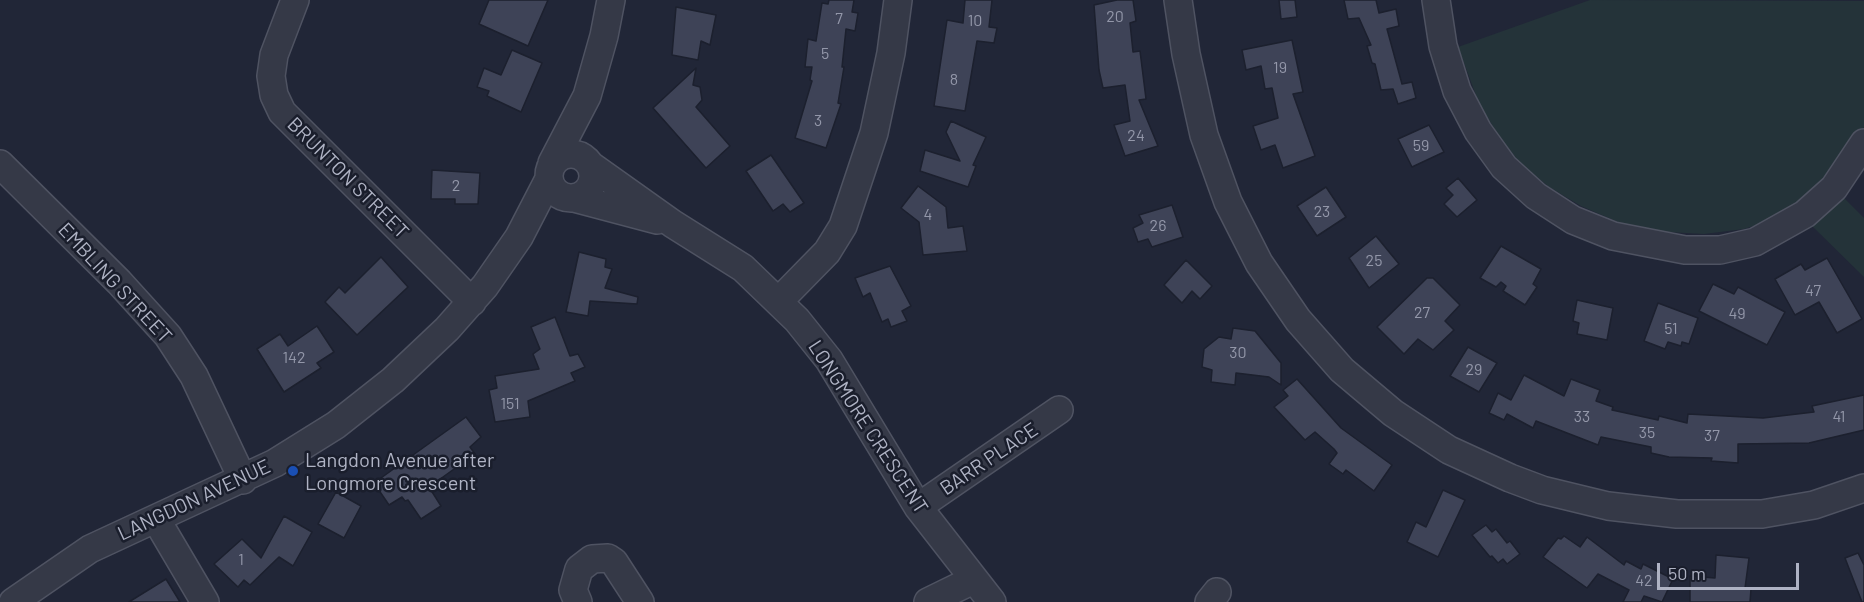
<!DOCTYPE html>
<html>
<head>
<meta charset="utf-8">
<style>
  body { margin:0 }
  #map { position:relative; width:1864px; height:602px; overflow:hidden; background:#212637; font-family:Barlow,sans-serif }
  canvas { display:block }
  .scale { position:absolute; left:1657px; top:563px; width:142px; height:27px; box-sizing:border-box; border:3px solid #afb3c4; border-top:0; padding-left:8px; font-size:18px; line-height:21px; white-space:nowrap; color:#afb3c4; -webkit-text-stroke:4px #1a1e2c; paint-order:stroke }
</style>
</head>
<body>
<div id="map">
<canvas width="1864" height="602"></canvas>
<div class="scale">50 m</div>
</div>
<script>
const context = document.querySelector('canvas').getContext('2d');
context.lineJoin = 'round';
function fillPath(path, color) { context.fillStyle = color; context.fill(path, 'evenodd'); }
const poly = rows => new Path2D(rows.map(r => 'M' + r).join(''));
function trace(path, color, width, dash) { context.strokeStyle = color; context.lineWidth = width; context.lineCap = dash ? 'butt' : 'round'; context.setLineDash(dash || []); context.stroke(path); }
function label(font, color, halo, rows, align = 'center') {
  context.font = font + ' Barlow,sans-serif'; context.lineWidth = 5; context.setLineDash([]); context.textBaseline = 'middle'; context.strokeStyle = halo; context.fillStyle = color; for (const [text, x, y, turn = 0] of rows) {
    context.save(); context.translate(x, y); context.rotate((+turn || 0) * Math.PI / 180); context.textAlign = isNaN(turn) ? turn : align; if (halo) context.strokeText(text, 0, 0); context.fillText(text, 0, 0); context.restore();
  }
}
fillPath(poly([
  [1590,0,1864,1,1864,127,1856,142,1842,196,1864,218,1864,277,1809,223,1763,223,1744,229,1704,234,1650,231,1625,225,1581,206,1549,187,1520,163,1501,139,1480,106,1458,47]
]), '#243339');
const building = poly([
  [489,0,548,0,528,46,479,24,489,0],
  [829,0,854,0,852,12,858,13,855,31,846,29,842,67,844,67,838,103,841,104,826,148,795,138,812,81,810,80,812,67,805,67,808,39,816,41,822,3,828,4,829,0],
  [965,0,992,0,989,27,997,28,994,43,977,41,965,111,934,106,947,20,963,23,965,0],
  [1117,0,1133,0,1136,21,1130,23,1133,52,1140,51,1146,99,1139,100,1158,146,1125,156,1114,125,1130,121,1125,85,1103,88,1099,70,1094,5,1117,0],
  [1279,0,1295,0,1297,17,1281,19,1279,0],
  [1344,0,1376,0,1379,13,1396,9,1399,26,1387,29,1402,84,1412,82,1416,98,1398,104,1393,89,1381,90,1375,64,1372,63,1367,46,1371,45,1359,18,1348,19,1344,0],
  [676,7,716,15,710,45,701,41,698,60,672,55,676,7],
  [1292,40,1303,92,1293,94,1315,156,1283,168,1275,145,1261,150,1253,126,1278,118,1272,88,1265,89,1261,66,1246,70,1242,50,1292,40],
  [512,50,542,63,521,112,487,96,489,91,477,87,484,68,501,75,512,50],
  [696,68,693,85,700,87,702,100,696,107,730,146,706,168,653,108,696,68],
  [951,121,986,137,973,165,976,166,968,187,920,171,925,150,960,161,946,132,951,121],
  [1429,125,1444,152,1412,167,1398,139,1429,125],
  [771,155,804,203,790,212,783,204,773,211,746,171,771,155],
  [432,170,480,173,478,204,455,204,455,199,431,199,432,170],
  [1458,178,1477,200,1457,217,1444,204,1453,195,1446,188,1458,178],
  [918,186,946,207,948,228,963,226,967,251,923,255,919,222,901,208,918,186],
  [1326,187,1346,217,1317,236,1297,206,1326,187],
  [1172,205,1183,237,1152,247,1148,239,1138,242,1133,228,1143,223,1139,215,1172,205],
  [1376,236,1399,264,1369,288,1349,258,1376,236],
  [1501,246,1541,269,1533,284,1537,287,1525,305,1503,291,1506,286,1501,282,1496,287,1480,278,1501,246],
  [579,252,606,259,605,267,612,269,605,288,638,297,637,304,590,301,588,316,566,312,579,252],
  [381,257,408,287,357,335,325,302,339,287,345,293,381,257],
  [1827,258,1862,319,1837,333,1819,302,1795,315,1775,279,1801,264,1805,270,1827,258],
  [1186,260,1212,286,1200,299,1192,291,1182,303,1164,285,1186,260],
  [890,266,911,306,902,311,907,321,891,327,888,319,882,322,870,293,863,297,855,278,890,266],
  [1427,278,1433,278,1460,305,1445,321,1454,330,1433,350,1418,339,1404,354,1377,327,1427,278],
  [1713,284,1734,294,1738,287,1785,312,1767,345,1699,311,1713,284],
  [1577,300,1613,308,1607,340,1577,334,1579,323,1573,321,1577,300],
  [1658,303,1698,318,1689,344,1682,342,1681,346,1668,342,1665,349,1644,341,1658,303],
  [555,317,570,356,578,354,585,367,571,373,575,381,528,401,530,417,495,422,489,390,497,388,495,376,539,369,533,354,540,349,531,327,555,317],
  [317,326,334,352,317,363,321,368,284,392,257,349,280,334,288,346,317,326],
  [1233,328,1255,331,1281,363,1281,385,1269,377,1236,373,1235,385,1211,382,1212,370,1202,367,1204,349,1219,337,1231,339,1233,328],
  [1468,347,1497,363,1479,392,1450,376,1468,347],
  [1524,375,1564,396,1571,379,1600,390,1596,401,1613,407,1612,410,1658,420,1659,416,1687,423,1688,414,1763,418,1814,412,1812,406,1864,395,1864,430,1809,443,1738,444,1738,463,1711,461,1712,458,1669,457,1651,453,1651,447,1601,437,1598,445,1536,421,1533,428,1507,414,1504,420,1489,413,1498,393,1511,400,1524,375],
  [1297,379,1341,428,1392,465,1374,491,1346,470,1343,474,1329,464,1337,453,1334,449,1315,432,1305,440,1274,407,1288,396,1283,390,1297,379],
  [466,417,481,437,470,447,475,454,429,487,441,506,421,519,408,500,405,501,402,497,389,505,374,483,466,417],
  [1443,490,1465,500,1438,557,1407,542,1416,522,1426,527,1443,490],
  [336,492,361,506,344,538,318,524,336,492],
  [284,516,312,532,293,566,279,557,250,585,244,580,238,587,214,564,242,539,261,558,284,516],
  [1486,525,1492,532,1496,529,1507,543,1510,541,1520,554,1507,564,1503,559,1498,563,1492,556,1490,557,1472,535,1486,525],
  [1564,536,1580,547,1587,537,1624,565,1626,561,1641,569,1643,564,1673,579,1662,602,1644,596,1641,602,1623,602,1629,590,1598,574,1587,588,1543,557,1558,538,1561,539,1564,536],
  [1858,553,1864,565,1864,602,1862,602,1845,558,1858,553],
  [1716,555,1749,558,1745,588,1751,589,1750,602,1690,602,1690,576,1715,578,1716,555],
  [166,579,180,602,129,602,166,579]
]);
fillPath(building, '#3e4357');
trace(building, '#1c202e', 1.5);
const minor = poly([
  [295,0,274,55,271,76,274,95,282,112,472,302],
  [1178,0,1186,54,1204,135,1228,202,1259,263,1298,320,1342,370,1393,413,1449,450,1510,478,1542,490,1608,506,1677,514,1762,514,1814,505,1864,488],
  [1436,0,1443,46,1457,91,1478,131,1504,167,1536,196,1573,220,1613,236,1685,250,1720,250,1755,242,1805,214,1834,188,1864,143],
  '549 176a22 22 0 1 1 44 0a22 22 0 1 1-44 0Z',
  [552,163,587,96,604,36,611,0],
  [0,164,119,282,168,336,194,376,243,480],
  [590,165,673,224,743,268,797,320,829,360,918,507,992,602],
  [574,198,657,220],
  [779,301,827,252,843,226,874,133,891,53,898,0],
  [918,507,1059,410],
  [156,519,205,602],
  [13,602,90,549,275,463,336,425,393,380,447,329,485,286,519,237,549,179],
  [578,602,573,590,579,569,592,559,608,558,614,562,640,602],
  [928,602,973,580],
  [1209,602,1217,592]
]);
trace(minor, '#4f5362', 30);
trace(minor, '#353947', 27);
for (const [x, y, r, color] of [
  [293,471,6,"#1a4fb4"]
]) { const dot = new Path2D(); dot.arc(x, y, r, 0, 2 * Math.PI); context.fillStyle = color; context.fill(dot); trace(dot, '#1a1e2c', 2); }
label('16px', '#9397a9', null, [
  ["20",1115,17],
  ["7",839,19],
  ["10",975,21],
  ["5",825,54],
  ["19",1280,68],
  ["8",954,80],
  ["3",818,121],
  ["24",1136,136],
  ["59",1421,146],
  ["2",456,186],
  ["23",1322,212],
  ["4",928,215],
  ["26",1158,226],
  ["25",1374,261],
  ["47",1813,291],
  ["27",1422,313],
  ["49",1737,314],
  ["51",1671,329],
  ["30",1238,353],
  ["142",294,358],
  ["29",1474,370],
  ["151",510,404],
  ["33",1582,417],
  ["41",1839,417],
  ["35",1647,433],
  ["37",1712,436],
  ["1",241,560],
  ["42",1644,581]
]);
label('20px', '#afb3c4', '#1a1e2c', [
  ["BRUNTON STREET",348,178,45],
  ["EMBLING STREET",115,283,47],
  ["LONGMORE CRESCENT",868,427,57],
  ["BARR PLACE",989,459,-34],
  ["LANGDON AVENUE",194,500,-25]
]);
label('20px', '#afb3c4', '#1a1e2c', [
  ["Langdon Avenue after",305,460],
  ["Longmore Crescent",305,483]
], 'left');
</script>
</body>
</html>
